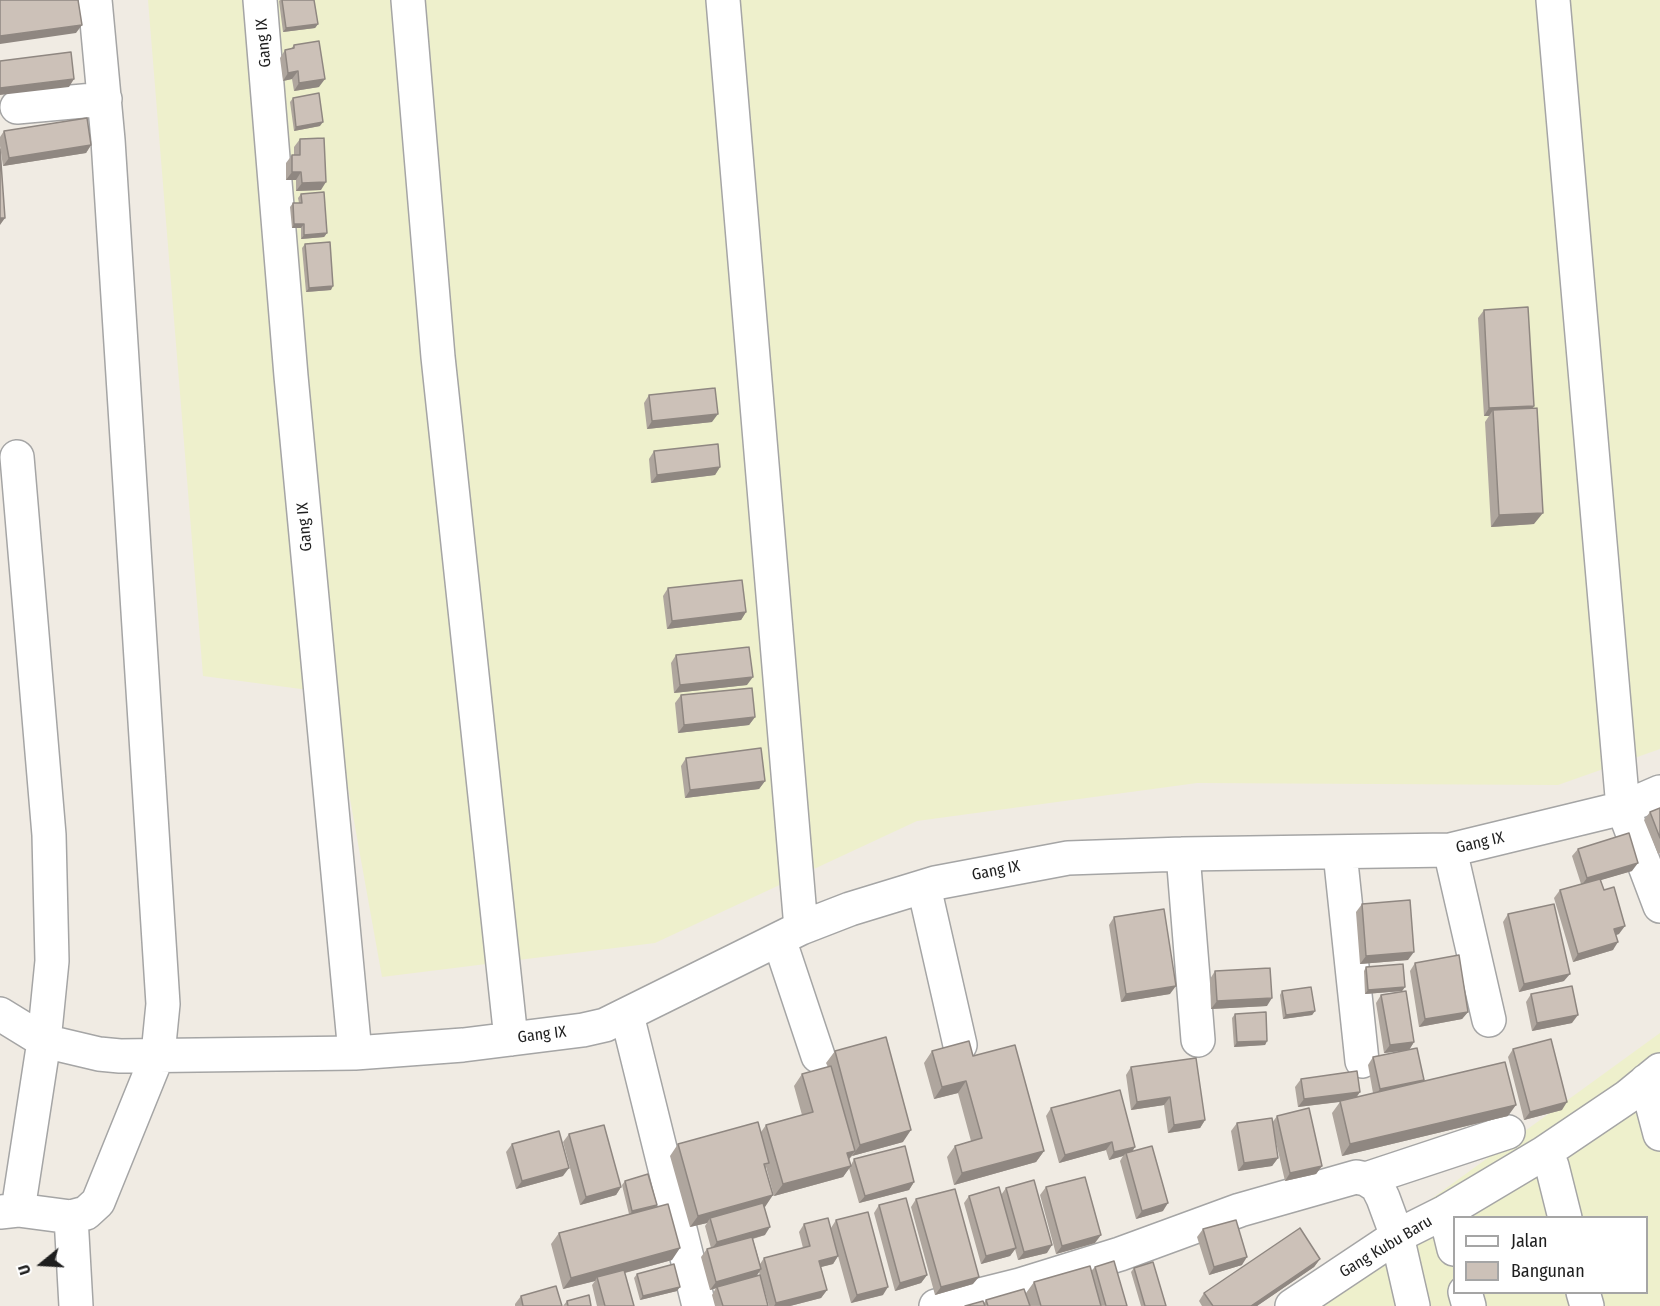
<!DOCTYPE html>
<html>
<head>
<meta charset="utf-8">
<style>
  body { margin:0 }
  #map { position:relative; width:1660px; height:1306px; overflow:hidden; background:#f0ebe3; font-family:"Fira Sans Condensed",sans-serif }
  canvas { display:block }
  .legend { position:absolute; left:1453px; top:1216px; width:195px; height:78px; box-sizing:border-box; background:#fff; border:2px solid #a5a5a5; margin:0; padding:8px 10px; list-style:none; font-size:18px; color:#1e1e1e }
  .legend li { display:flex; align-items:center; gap:12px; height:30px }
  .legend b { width:30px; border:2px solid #a5a5a5 }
  .north { position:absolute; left:12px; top:1234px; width:60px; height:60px; -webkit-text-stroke:4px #fff; paint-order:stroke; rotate:252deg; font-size:16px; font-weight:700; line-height:24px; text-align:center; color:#1e1e1e }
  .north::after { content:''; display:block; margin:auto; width:21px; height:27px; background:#1e1e1e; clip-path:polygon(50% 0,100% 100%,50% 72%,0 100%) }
</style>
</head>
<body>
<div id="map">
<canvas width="1660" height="1306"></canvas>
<ul class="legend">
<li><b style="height:8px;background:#fff"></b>Jalan</li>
<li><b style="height:16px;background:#ccc1b8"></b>Bangunan</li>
</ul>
<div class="north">U</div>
</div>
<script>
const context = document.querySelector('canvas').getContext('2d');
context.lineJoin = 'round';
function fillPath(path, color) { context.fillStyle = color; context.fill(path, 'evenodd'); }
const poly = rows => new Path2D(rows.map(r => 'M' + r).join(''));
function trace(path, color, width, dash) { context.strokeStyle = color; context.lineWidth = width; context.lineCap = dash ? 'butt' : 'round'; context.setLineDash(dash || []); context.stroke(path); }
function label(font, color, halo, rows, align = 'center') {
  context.font = font + ' "Fira Sans Condensed",sans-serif'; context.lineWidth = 5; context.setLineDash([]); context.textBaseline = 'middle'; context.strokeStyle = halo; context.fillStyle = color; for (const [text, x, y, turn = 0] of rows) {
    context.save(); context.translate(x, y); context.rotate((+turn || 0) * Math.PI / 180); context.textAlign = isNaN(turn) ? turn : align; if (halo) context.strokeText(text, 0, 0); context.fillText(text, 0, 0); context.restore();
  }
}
fillPath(poly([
  [148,0,1660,0,1660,749,1558,785,1197,783,917,821,655,943,382,977,331,693,203,676],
  [1660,1033,1660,1306,1277,1306,1314,1284],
  [1454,1218,1646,1218,1646,1292,1454,1292]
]), '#eef0cc');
const minor = poly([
  [260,0,291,376,355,1053],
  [408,0,438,357,511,1039],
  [723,0,801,928],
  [1553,0,1623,808,1660,906],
  [17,107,105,99],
  [1450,850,1489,1020],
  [1340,853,1362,1061],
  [1183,854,1198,1040],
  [924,887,960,1045],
  [779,939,818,1056],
  [0,1014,44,1041,99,1054,120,1056,355,1053,463,1045,583,1030,605,1025,801,928,850,909,935,883,1068,858,1183,854,1450,850,1623,808,1660,792],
  [627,1015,699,1306],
  [1646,1081,1660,1134],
  [1544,1153,1552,1166,1565,1218],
  [1366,1179,1508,1132],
  [18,1210,71,1217,76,1306],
  [0,1212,18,1210,44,1041,52,961,49,835,17,457],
  [1445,1212,1454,1249],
  [71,1217,86,1213,98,1202,158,1054,163,1004,108,140,95,0],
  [1465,1292,1469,1306],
  [1583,1292,1587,1306],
  [936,1306,1020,1285,1120,1254,1240,1210,1356,1177,1366,1179,1377,1186,1383,1198,1397,1236,1413,1306],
  [1292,1306,1397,1236,1445,1212,1544,1153,1627,1097,1660,1070]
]);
trace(minor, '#a5a5a5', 36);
trace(minor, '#fff', 33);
fillPath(poly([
  [280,0,314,0,318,24,315,28,283,32,279,1],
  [294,45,319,87,294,91,292,79,283,81,280,58,285,50,291,49],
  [293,98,320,126,294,131,290,102],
  [4,131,91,145,86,153,3,166,0,146,0,137],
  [300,139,321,190,296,191,296,180,286,180,286,163,292,155,294,155,294,147],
  [301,194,327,233,324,237,301,239,301,228,292,228,290,207,293,203,299,203,298,198],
  [305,244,331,290,306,292,302,248],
  [1484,310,1534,406,1533,408,1534,524,1491,527,1485,422,1489,416,1484,416,1478,318],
  [649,395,712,422,647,429,644,403],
  [654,451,720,467,715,475,651,483,649,459],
  [668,588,746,612,741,620,667,629,663,596],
  [676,655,747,685,674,693,671,663],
  [681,695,755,717,749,725,678,733,675,703],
  [686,758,765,781,759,789,685,798,681,766],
  [1660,808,1660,853,1658,854,1644,820,1650,812],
  [1578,849,1632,871,1600,880,1619,934,1616,935,1613,950,1573,962,1554,898,1560,890,1581,884,1572,856],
  [1362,904,1408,960,1360,964,1356,912],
  [1508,914,1564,981,1519,992,1503,922],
  [1114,917,1170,994,1121,1002,1109,925],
  [1415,963,1468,1012,1462,1019,1419,1027,1410,971],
  [1366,967,1405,987,1402,991,1365,994,1364,971],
  [1215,971,1267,1006,1211,1009,1210,979],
  [1282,991,1315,1011,1312,1015,1283,1019,1280,995],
  [1531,994,1572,1023,1532,1031,1526,1002],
  [1381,995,1414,1042,1409,1050,1384,1053,1376,1003],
  [1235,1014,1267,1041,1265,1045,1234,1047,1232,1018],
  [1513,1049,1562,1110,1524,1120,1508,1057],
  [835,1051,903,1142,852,1156,849,1159,851,1165,854,1159,914,1182,909,1190,859,1203,849,1168,843,1177,774,1196,766,1167,764,1207,765,1235,753,1239,760,1264,764,1258,803,1248,799,1232,804,1224,831,1228,836,1220,883,1295,851,1303,838,1256,833,1264,821,1267,827,1290,821,1298,790,1306,769,1306,759,1272,756,1276,768,1306,715,1306,712,1295,716,1288,710,1290,701,1257,707,1249,711,1248,705,1226,707,1223,690,1227,670,1156,678,1144,761,1132,766,1125,802,1115,794,1086,802,1074,828,1067,826,1063],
  [932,1051,973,1056,1044,1151,1036,1162,954,1185,947,1157,955,1146,971,1141,958,1093,934,1099,924,1063],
  [1373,1057,1424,1080,1423,1082,1508,1116,1342,1156,1332,1113,1340,1102,1298,1107,1295,1087,1301,1079,1360,1092,1356,1098,1373,1093,1368,1065],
  [1131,1067,1205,1120,1200,1128,1168,1133,1164,1105,1131,1110,1126,1075],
  [1051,1108,1135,1147,1132,1151,1163,1211,1136,1219,1120,1161,1123,1156,1109,1160,1106,1150,1059,1163,1046,1116],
  [1277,1116,1322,1166,1316,1174,1285,1181,1275,1138,1278,1158,1272,1166,1238,1171,1231,1131,1237,1123,1272,1123],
  [569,1134,621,1187,616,1195,580,1205,563,1142],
  [512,1144,563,1176,516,1189,506,1152],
  [625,1181,657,1205,655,1207,672,1260,625,1273,634,1306,597,1306,592,1285,595,1281,563,1289,551,1244,559,1233,629,1214,622,1185],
  [1046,1187,1095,1243,1056,1254,1040,1195],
  [1006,1188,1047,1253,1018,1260,1015,1249,1010,1256,981,1264,964,1203,969,1196,1001,1195],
  [916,1199,973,1284,935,1295,911,1207],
  [879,1205,927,1275,921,1283,895,1291,874,1213],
  [1203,1229,1242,1265,1209,1275,1197,1237],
  [1320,1259,1314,1267,1257,1306,1202,1306,1199,1301,1204,1293],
  [1095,1267,1127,1306,965,1306,984,1303,986,1300,1026,1293,1034,1282,1091,1271],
  [1134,1268,1166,1306,1141,1306,1131,1272],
  [637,1274,677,1291,640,1300,634,1278],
  [521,1296,562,1306,515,1306,515,1304],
  [567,1301,591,1306,563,1306]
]), '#afa69e');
fillPath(poly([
  [318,24,315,28,283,32,286,28],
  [82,25,76,33,0,44,0,36],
  [298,71,292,79,283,81,288,73],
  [74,79,69,87,0,95,0,88],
  [325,79,319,87,294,91,299,83],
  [323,122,320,126,294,131,296,127],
  [91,145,86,153,3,166,9,158],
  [292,172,301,172,296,180,286,180],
  [326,182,321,190,296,191,302,183],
  [0,218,5,218,0,225],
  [294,224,304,224,301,228,292,228],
  [327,233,324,237,301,239,304,235],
  [333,286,331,290,306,292,309,288],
  [1534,406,1528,414,1493,410,1489,416,1484,416,1489,408],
  [718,414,712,422,647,429,652,421],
  [720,467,715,475,651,483,657,475],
  [1543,513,1534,524,1491,527,1499,515],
  [746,612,741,620,667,629,672,621],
  [753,677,747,685,674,693,680,685],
  [755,717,749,725,678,733,684,725],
  [765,781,759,789,685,798,690,790],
  [1638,863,1632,871,1581,886,1587,878],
  [1625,926,1619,934,1609,937,1614,929],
  [1618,942,1613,950,1573,962,1578,954],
  [1414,952,1408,960,1360,964,1366,956],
  [1570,974,1564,981,1519,992,1524,984],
  [1176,986,1170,994,1121,1002,1126,994],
  [1405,987,1402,991,1365,994,1368,990],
  [1272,998,1267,1006,1211,1009,1217,1001],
  [1315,1011,1312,1015,1283,1019,1286,1015],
  [1468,1012,1462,1019,1419,1027,1425,1019],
  [1578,1015,1572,1023,1532,1031,1537,1023],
  [1267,1041,1265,1045,1234,1047,1237,1042],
  [1414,1042,1409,1050,1384,1053,1390,1045],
  [1424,1080,1418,1088,1374,1097,1380,1089],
  [966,1081,958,1093,934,1099,942,1087],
  [1360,1092,1354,1100,1298,1107,1304,1099],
  [1170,1097,1164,1105,1131,1110,1137,1102],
  [1567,1102,1562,1110,1524,1120,1530,1112],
  [1516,1105,1508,1116,1342,1156,1350,1144],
  [1205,1120,1200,1128,1168,1133,1174,1125],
  [911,1130,903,1142,852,1156,860,1145],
  [1112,1142,1106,1150,1059,1163,1065,1155],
  [1135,1147,1130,1155,1126,1153,1123,1156,1109,1160,1114,1152],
  [855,1151,846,1163,847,1153],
  [1044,1151,1036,1162,954,1185,962,1173],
  [1278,1158,1272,1166,1238,1171,1244,1163],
  [851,1166,843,1177,774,1196,783,1184],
  [1322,1166,1316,1174,1285,1181,1290,1173],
  [569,1168,563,1176,516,1189,522,1181],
  [914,1182,909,1190,859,1203,865,1196],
  [621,1187,616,1195,580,1205,586,1197],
  [773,1195,765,1207,710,1218,707,1223,690,1227,698,1216],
  [1168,1203,1163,1211,1136,1219,1142,1211],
  [657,1205,654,1209,630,1215,632,1211],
  [770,1227,765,1235,711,1250,717,1242],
  [1101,1235,1095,1243,1056,1254,1062,1246],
  [1052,1245,1047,1253,1018,1260,1024,1252],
  [680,1248,672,1260,598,1280,597,1277,595,1281,563,1289,571,1278],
  [1016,1248,1010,1256,981,1264,986,1256],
  [838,1256,833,1264,813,1269,819,1261],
  [1247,1257,1242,1265,1209,1275,1214,1267],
  [1320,1259,1314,1267,1257,1306,1251,1306],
  [761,1269,756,1277,710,1290,716,1282],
  [927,1275,921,1283,895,1291,900,1283],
  [979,1277,973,1284,935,1295,941,1287],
  [680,1287,677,1291,640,1300,643,1296],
  [888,1287,883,1295,851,1303,857,1295],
  [827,1290,821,1298,790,1306,774,1306,776,1303]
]), '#8f8781');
const building = poly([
  [0,0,78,0,82,25,0,36,0,0],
  [282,0,314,0,318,24,286,28,282,0],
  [319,41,325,79,299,83,298,71,288,73,285,50,294,48,294,45,319,41],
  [71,52,74,79,0,88,0,61,71,52],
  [319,93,323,122,296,127,293,98,319,93],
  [87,118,91,145,9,158,4,131,87,118],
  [324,138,326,182,302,183,301,172,292,172,292,155,300,155,300,139,324,138],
  [0,149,5,218,0,218,0,149],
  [324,192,327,233,304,235,304,224,294,224,293,203,302,203,301,194,324,192],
  [330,242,333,286,309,288,305,244,330,242],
  [1528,307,1534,406,1489,408,1484,310,1528,307],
  [715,388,718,414,652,421,649,395,715,388],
  [1537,408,1543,513,1499,515,1493,410,1537,408],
  [718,444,720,467,657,475,654,451,718,444],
  [742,580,746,612,672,621,668,588,742,580],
  [749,647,753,677,680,685,676,655,749,647],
  [752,688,755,717,684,725,681,695,752,688],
  [761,748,765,781,690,790,686,758,761,748],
  [1660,808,1660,838,1650,812,1660,808],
  [1629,833,1638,863,1587,878,1578,849,1629,833],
  [1600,879,1604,890,1614,887,1625,926,1614,929,1618,942,1578,954,1560,890,1600,879],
  [1410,900,1414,952,1366,956,1362,904,1410,900],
  [1554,904,1570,974,1524,984,1508,914,1554,904],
  [1164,909,1176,986,1126,994,1114,917,1164,909],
  [1459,955,1468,1012,1425,1019,1415,963,1459,955],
  [1403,964,1405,987,1368,990,1366,967,1403,964],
  [1270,968,1272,998,1217,1001,1215,971,1270,968],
  [1572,986,1578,1015,1537,1023,1531,994,1572,986],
  [1311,987,1315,1011,1286,1015,1282,991,1311,987],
  [1406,991,1414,1042,1390,1045,1381,995,1406,991],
  [1266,1012,1267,1041,1237,1042,1235,1014,1266,1012],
  [886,1037,911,1130,860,1145,835,1051,886,1037],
  [1551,1039,1567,1102,1530,1112,1513,1049,1551,1039],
  [969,1041,973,1056,1015,1045,1044,1151,962,1173,955,1146,982,1138,966,1081,942,1087,932,1051,969,1041],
  [1417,1048,1424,1080,1380,1089,1373,1057,1417,1048],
  [1196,1058,1205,1120,1174,1125,1170,1097,1137,1102,1131,1067,1196,1058],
  [1505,1062,1516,1105,1350,1144,1340,1101,1505,1062],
  [831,1066,855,1151,847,1153,851,1166,783,1184,766,1125,813,1112,802,1074,831,1066],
  [1357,1071,1360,1092,1304,1099,1301,1079,1357,1071],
  [1120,1090,1135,1147,1114,1152,1112,1142,1065,1155,1051,1108,1120,1090],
  [1309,1108,1322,1166,1290,1173,1277,1116,1309,1108],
  [1272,1118,1278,1158,1244,1163,1237,1123,1272,1118],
  [758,1122,769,1163,764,1164,773,1195,698,1216,678,1144,758,1122],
  [604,1125,621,1187,586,1197,569,1134,604,1125],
  [559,1131,569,1168,522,1181,512,1144,559,1131],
  [905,1146,914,1182,865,1196,854,1159,905,1146],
  [1152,1146,1168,1203,1142,1211,1126,1153,1152,1146],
  [648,1174,657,1205,632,1211,625,1181,648,1174],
  [1085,1177,1101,1235,1062,1246,1046,1187,1085,1177],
  [1034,1180,1052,1245,1024,1252,1006,1188,1034,1180],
  [999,1187,1016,1248,986,1256,969,1196,999,1187],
  [955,1189,979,1277,941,1287,916,1199,955,1189],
  [906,1198,927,1275,900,1283,879,1205,906,1198],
  [763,1203,770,1227,717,1242,710,1218,763,1203],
  [668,1204,680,1248,571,1278,559,1233,668,1204],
  [868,1212,888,1287,857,1295,836,1220,868,1212],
  [828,1218,838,1256,819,1261,827,1290,776,1303,764,1258,810,1246,804,1224,828,1218],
  [1236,1220,1247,1257,1214,1267,1203,1229,1236,1220],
  [1300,1228,1320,1259,1251,1306,1213,1306,1204,1293,1300,1228],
  [752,1237,761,1269,716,1282,707,1249,752,1237],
  [1114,1261,1127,1306,1106,1306,1095,1267,1114,1261],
  [1153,1262,1166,1306,1145,1306,1134,1268,1153,1262],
  [674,1264,680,1287,643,1296,637,1274,674,1264],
  [1090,1266,1101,1306,1041,1306,1034,1282,1090,1266],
  [624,1270,634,1306,605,1306,597,1277,624,1270],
  [760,1275,768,1306,723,1306,717,1287,760,1275],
  [556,1286,562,1306,523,1306,521,1296,556,1286],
  [1024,1289,1030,1306,988,1306,986,1300,1024,1289],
  [589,1295,591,1306,568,1306,567,1301,589,1295],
  [983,1301,985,1306,965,1306,983,1301]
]);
fillPath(building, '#ccc1b8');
trace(building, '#8f8781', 1.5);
label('16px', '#1e1e1e', '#fff', [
  ["Gang IX",264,43,-95],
  ["Gang IX",305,527,-95],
  ["Gang IX",1480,843,-13],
  ["Gang IX",996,871,-11],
  ["Gang IX",542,1035,-7],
  ["Gang Kubu Baru",1386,1247,-31]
]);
</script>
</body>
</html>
